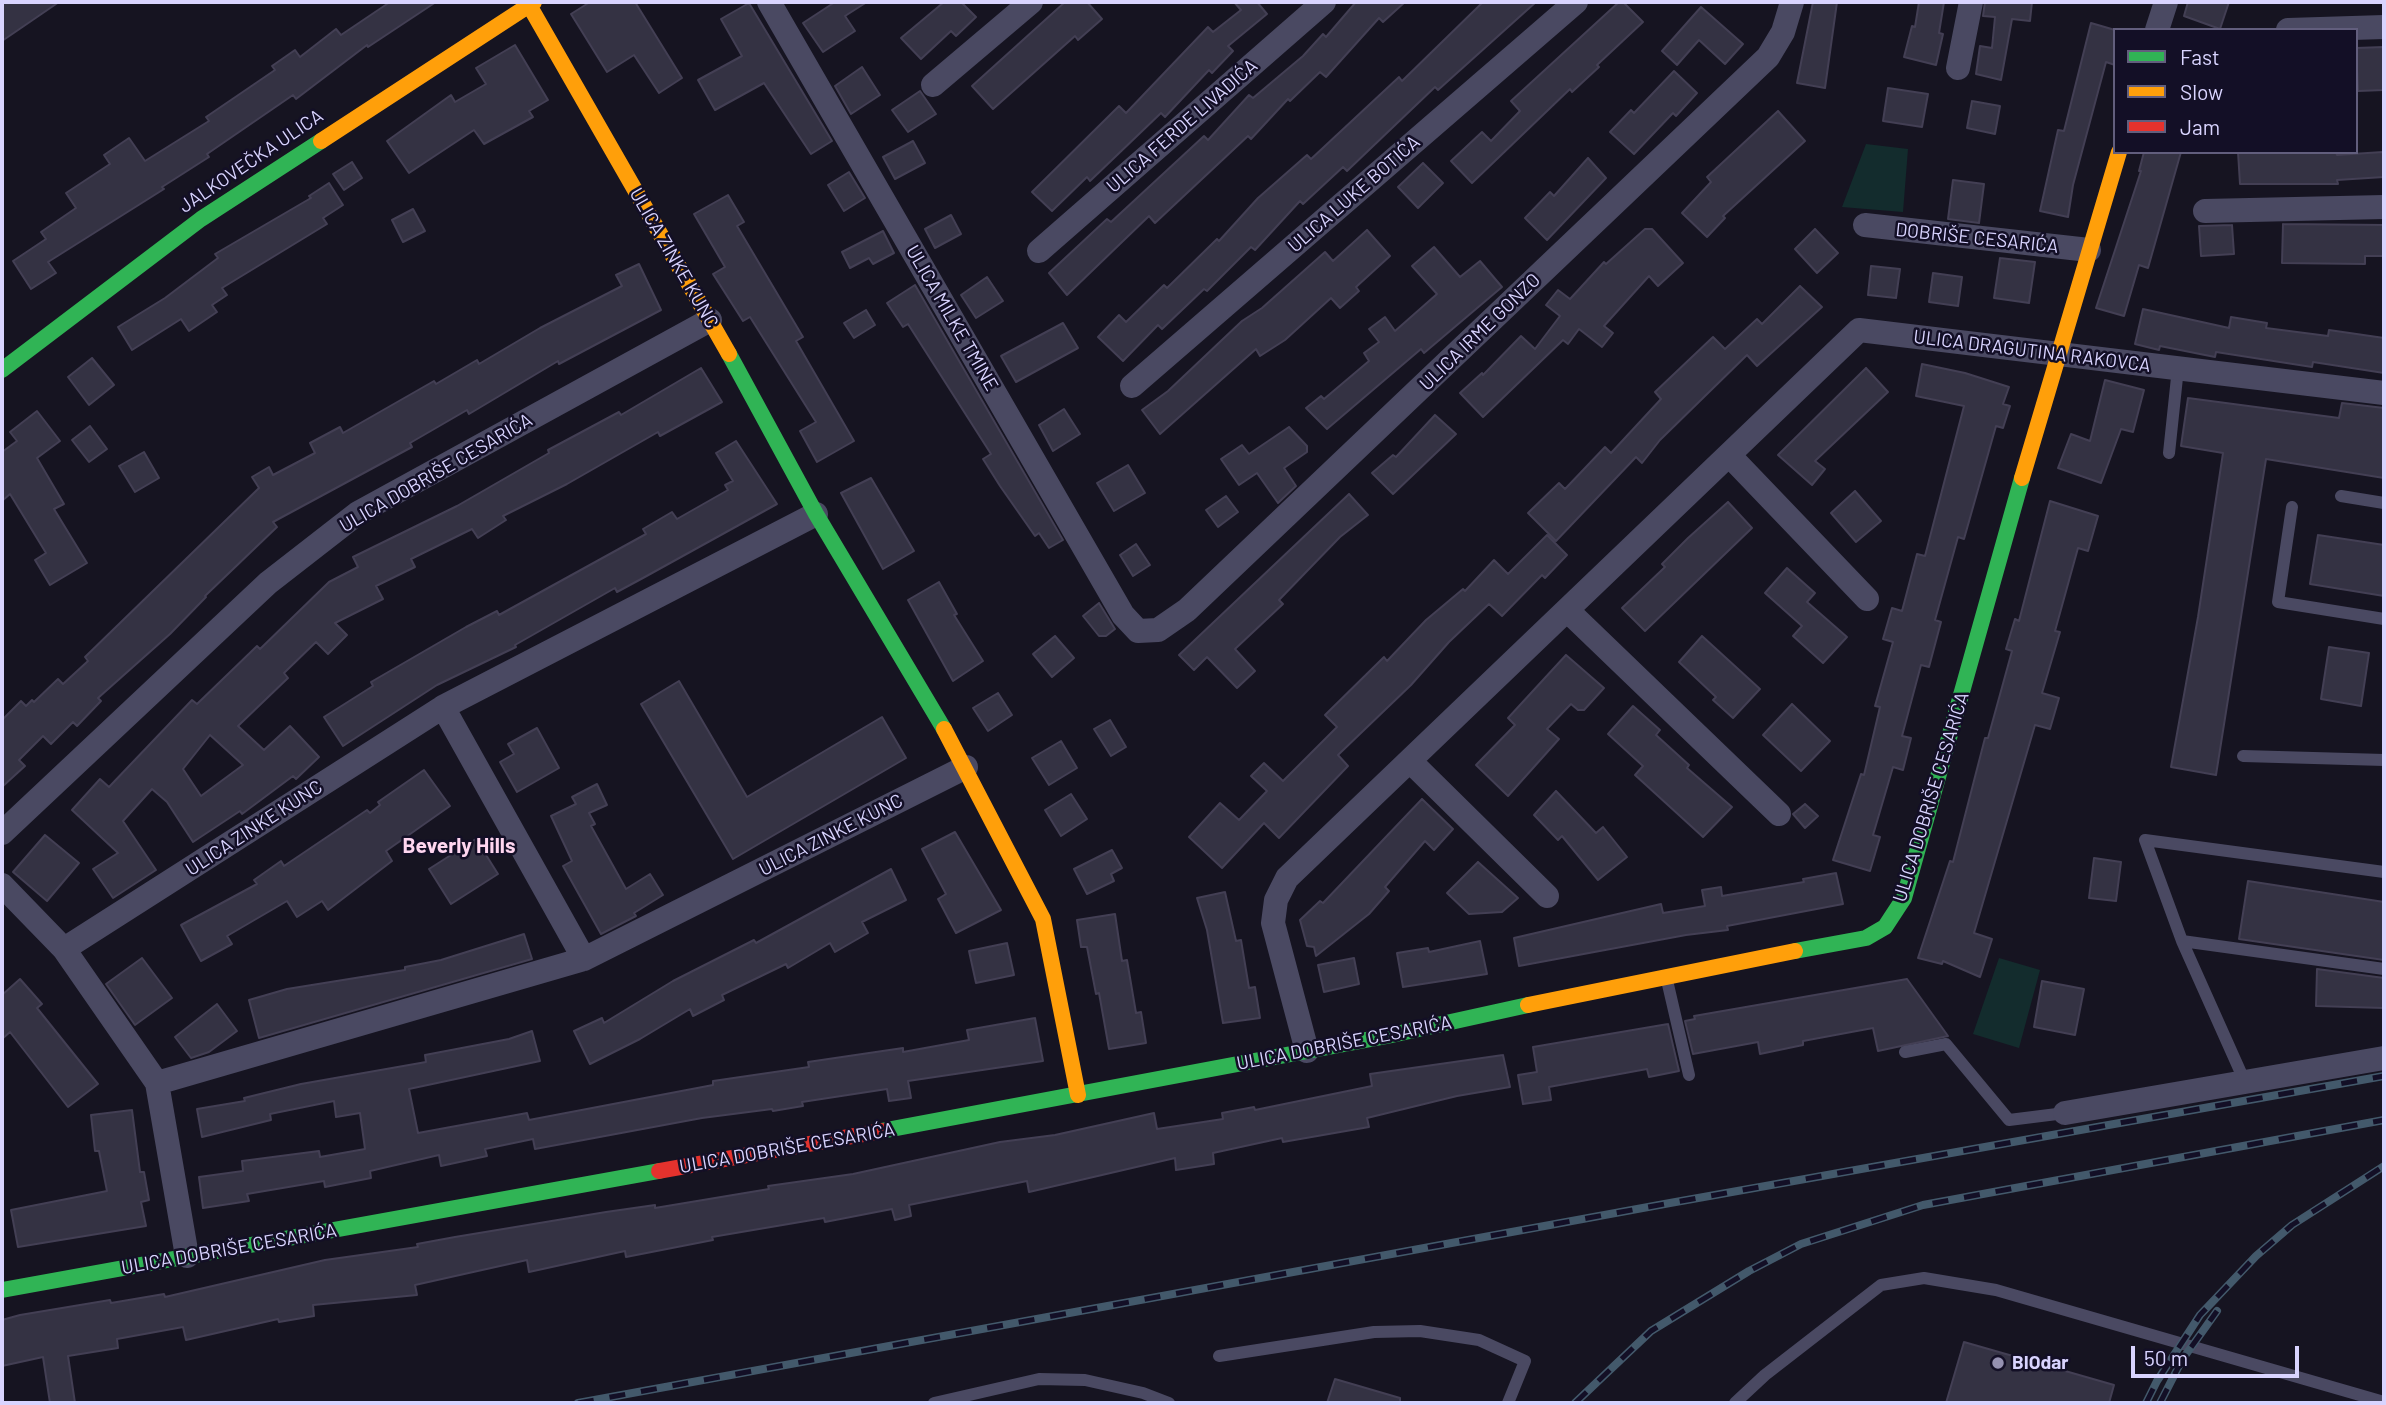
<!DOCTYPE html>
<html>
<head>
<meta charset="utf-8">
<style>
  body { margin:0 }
  #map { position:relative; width:2386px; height:1405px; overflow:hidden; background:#161421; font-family:Barlow,sans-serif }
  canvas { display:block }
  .frame { position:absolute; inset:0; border:4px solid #d9d4ff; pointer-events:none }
  .legend { position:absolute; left:2113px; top:28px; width:245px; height:126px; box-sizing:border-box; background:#130f26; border:2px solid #625e7d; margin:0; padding:9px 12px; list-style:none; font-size:21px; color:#d9d4ff }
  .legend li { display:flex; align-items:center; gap:14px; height:35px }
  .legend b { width:35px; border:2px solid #625e7d }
  .scale { position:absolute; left:2131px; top:1346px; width:168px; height:32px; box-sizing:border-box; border:4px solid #d9d4ff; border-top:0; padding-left:9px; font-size:21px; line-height:24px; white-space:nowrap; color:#d9d4ff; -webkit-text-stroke:5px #130f26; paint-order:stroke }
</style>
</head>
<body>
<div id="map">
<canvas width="2386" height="1405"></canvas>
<div class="frame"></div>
<ul class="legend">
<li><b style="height:9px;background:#30b455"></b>Fast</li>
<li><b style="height:9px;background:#ff9f0a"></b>Slow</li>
<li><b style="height:9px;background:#e5322d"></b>Jam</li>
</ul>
<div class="scale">50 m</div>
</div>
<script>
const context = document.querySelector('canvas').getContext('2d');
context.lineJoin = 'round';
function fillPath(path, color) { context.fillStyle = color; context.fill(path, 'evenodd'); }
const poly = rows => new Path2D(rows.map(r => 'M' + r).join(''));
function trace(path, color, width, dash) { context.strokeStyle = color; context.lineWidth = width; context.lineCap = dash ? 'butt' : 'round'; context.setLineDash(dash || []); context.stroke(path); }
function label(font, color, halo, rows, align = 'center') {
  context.font = font + ' Barlow,sans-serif'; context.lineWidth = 5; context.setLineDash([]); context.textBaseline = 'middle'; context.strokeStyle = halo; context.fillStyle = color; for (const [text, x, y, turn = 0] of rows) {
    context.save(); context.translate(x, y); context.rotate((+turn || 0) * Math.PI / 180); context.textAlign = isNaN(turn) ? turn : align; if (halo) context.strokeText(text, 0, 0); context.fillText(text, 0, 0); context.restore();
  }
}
fillPath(poly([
  [1866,144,1908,149,1903,212,1842,207],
  [1999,958,2040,970,2019,1048,1973,1034]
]), '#132c2d');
const building = poly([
  [2,2,59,2,2,41,2,2],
  [390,2,436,2,368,47,367,45,296,99,293,95,207,154,209,157,162,187,164,189,48,262,56,273,31,289,13,261,46,239,41,232,76,208,66,193,110,164,104,155,129,138,145,161,209,121,206,117,275,70,272,66,295,50,300,57,336,29,341,35,390,2],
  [590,2,635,2,682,78,659,93,634,55,607,72,571,14,590,2],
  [835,2,867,2,845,16,855,31,823,52,803,23,835,2],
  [944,2,961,2,976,17,956,36,951,31,921,59,901,38,944,2],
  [1065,2,1087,2,1102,19,1078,40,1075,36,993,109,972,86,1065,2],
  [1234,2,1257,2,1267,14,1228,46,1233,51,1212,73,1209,70,1165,117,1161,113,1090,181,1087,177,1052,211,1032,192,1119,106,1126,113,1208,27,1213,32,1241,10,1234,2],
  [1356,2,1405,2,1383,22,1379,18,1326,77,1320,72,1290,101,1288,99,1251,139,1248,136,1155,223,1149,216,1067,295,1049,273,1107,219,1111,222,1204,136,1208,140,1249,95,1253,98,1303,56,1323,34,1326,37,1356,2],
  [1483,2,1536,2,1438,90,1435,87,1347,171,1343,167,1303,204,1300,201,1255,250,1251,247,1207,291,1204,289,1162,329,1158,325,1123,361,1098,337,1119,315,1126,322,1164,285,1167,288,1217,239,1219,241,1258,198,1307,155,1311,159,1399,77,1402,81,1483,2],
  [1619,2,1623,2,1643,22,1597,65,1599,67,1572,92,1570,89,1472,183,1451,161,1482,132,1491,141,1520,111,1511,101,1619,2],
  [1813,2,1837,2,1825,88,1797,83,1813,2],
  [1919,2,1944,2,1939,33,1943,34,1936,65,1904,57,1912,26,1915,27,1919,2],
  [1985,2,2032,2,2030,21,2012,19,2001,80,1976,74,1980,46,1992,48,1995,17,1983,16,1985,2],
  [2188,2,2229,2,2220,29,2184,16,2188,2],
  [749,3,832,141,811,154,764,83,715,110,698,80,742,56,721,19,749,3],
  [1701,7,1743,44,1725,64,1699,40,1677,65,1662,51,1701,7],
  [2091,23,2115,30,2115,65,2106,62,2073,185,2068,217,2040,211,2058,130,2064,131,2091,23],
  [515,45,548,100,529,111,533,117,484,144,474,130,409,173,387,141,451,95,455,102,486,84,476,68,515,45],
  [2384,47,2384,90,2358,91,2356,48,2384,47],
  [862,67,880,95,851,114,835,86,862,67],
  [1674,71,1697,93,1676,116,1673,113,1634,154,1610,132,1631,110,1634,113,1674,71],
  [1888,88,1928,94,1922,127,1883,121,1888,88],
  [920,91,936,114,908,132,892,110,920,91],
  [1972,101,2000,106,1995,134,1967,128,1972,101],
  [1778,111,1805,141,1723,216,1725,218,1707,237,1682,213,1711,182,1707,177,1778,111],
  [913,141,925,163,895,179,883,157,913,141],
  [2144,152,2181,152,2148,268,2139,265,2124,316,2096,308,2141,171,2139,171,2144,152],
  [2238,152,2336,152,2337,155,2383,152,2384,177,2337,180,2338,184,2240,184,2238,152],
  [1588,158,1606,178,1547,240,1525,218,1550,192,1554,196,1588,158],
  [352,162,362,178,344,190,333,174,352,162],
  [1423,163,1443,183,1418,208,1398,187,1423,163],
  [849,172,865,198,844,211,828,185,849,172],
  [1953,180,1984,184,1979,223,1948,219,1953,180],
  [329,183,343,205,323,218,327,224,222,288,227,295,212,305,217,312,189,331,181,319,132,350,118,327,165,298,218,258,215,254,311,198,309,196,329,183],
  [728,195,744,222,737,226,803,337,796,341,854,441,817,462,800,431,816,422,750,317,743,321,713,274,725,267,694,214,728,195],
  [413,209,425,231,403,242,392,220,413,209],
  [951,215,961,234,935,248,925,229,951,215],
  [2283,224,2384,225,2384,256,2365,256,2365,264,2282,263,2283,224],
  [2232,225,2234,254,2201,256,2199,226,2232,225],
  [1645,229,1652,229,1683,263,1658,286,1649,276,1604,326,1613,333,1602,347,1579,329,1568,344,1563,340,1483,417,1460,393,1482,373,1483,375,1521,336,1535,349,1560,316,1546,305,1558,290,1570,299,1604,262,1606,264,1645,229],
  [1815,229,1838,253,1817,273,1795,249,1815,229],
  [1367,230,1390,256,1356,287,1359,291,1340,308,1331,298,1285,340,1260,356,1256,349,1160,434,1142,410,1168,391,1242,321,1262,308,1325,252,1333,261,1367,230],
  [883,231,894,253,873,264,869,258,850,268,842,252,883,231],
  [1434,247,1460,277,1480,261,1502,287,1424,353,1421,349,1327,429,1306,408,1321,396,1324,399,1369,361,1364,353,1379,342,1369,329,1385,317,1395,331,1437,294,1412,266,1434,247],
  [2000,258,2035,262,2029,303,1994,298,2000,258],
  [639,264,661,310,559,364,558,361,469,414,467,410,410,443,412,447,273,522,277,527,205,596,206,597,170,634,98,698,101,701,77,726,73,722,51,744,43,736,19,760,25,766,2,787,2,720,21,701,26,706,32,700,34,702,58,679,63,684,88,661,85,657,259,488,252,477,269,467,273,475,315,453,310,443,340,427,343,433,434,381,436,384,477,360,479,364,540,328,622,286,616,275,639,264],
  [1871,266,1900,269,1896,298,1868,295,1871,266],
  [1933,273,1962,277,1958,306,1929,302,1933,273],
  [987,277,1003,301,976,318,961,295,987,277],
  [915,285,1063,540,1049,548,1039,533,1035,536,1000,486,983,459,991,454,908,324,903,327,887,303,915,285],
  [1800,286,1822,307,1757,366,1747,355,1660,440,1642,463,1636,457,1556,541,1528,513,1559,483,1565,489,1605,447,1611,453,1661,399,1655,392,1713,337,1725,349,1757,319,1762,324,1800,286],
  [2143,309,2229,328,2231,317,2267,323,2266,328,2328,336,2329,330,2384,338,2384,373,2313,362,2312,367,2216,352,2215,357,2160,346,2159,350,2135,344,2143,309],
  [866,310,875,325,854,338,844,323,866,310],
  [1063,323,1078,348,1016,382,1001,356,1063,323],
  [92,358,114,385,89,405,68,377,92,358],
  [1922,364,1965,373,2009,387,2003,404,2010,406,2003,428,1996,426,1964,539,1958,537,1935,620,1941,622,1929,667,1921,665,1902,736,1911,738,1903,770,1893,767,1873,835,1880,837,1870,871,1833,860,1861,774,1864,775,1880,707,1875,706,1893,642,1883,639,1892,608,1902,611,1917,554,1925,556,1964,406,1916,396,1922,364],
  [701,368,722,402,660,436,658,432,567,484,503,516,506,520,478,538,472,529,411,559,415,567,376,586,383,599,335,623,347,635,328,654,316,642,284,673,288,678,238,726,264,750,290,726,319,757,296,779,293,776,242,814,240,811,193,842,167,802,152,789,123,821,156,870,113,898,93,869,118,853,72,810,100,779,109,787,192,700,197,704,257,646,260,649,329,582,358,567,353,557,457,506,549,453,548,450,619,412,621,415,701,368],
  [210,735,243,765,201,796,183,769,210,735],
  [1866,368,1888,392,1815,461,1825,469,1812,485,1778,455,1866,368],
  [2105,380,2144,390,2133,432,2121,429,2101,483,2058,468,2071,434,2090,441,2105,380],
  [2188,398,2339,418,2342,403,2384,408,2384,478,2266,459,2216,775,2171,767,2198,617,2223,453,2181,446,2188,398],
  [1064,409,1080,434,1053,451,1039,425,1064,409],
  [37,411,60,441,37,458,64,504,54,509,87,563,50,585,35,560,46,553,10,494,2,501,2,452,17,441,10,432,37,411],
  [1435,415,1456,434,1393,494,1372,473,1393,455,1396,457,1435,415],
  [90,426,107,449,89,462,72,440,90,426],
  [1289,427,1307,446,1307,452,1284,468,1296,486,1278,503,1257,473,1239,485,1221,459,1242,445,1249,454,1289,427],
  [736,441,777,504,643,578,617,592,615,588,515,645,516,647,437,685,343,746,324,717,373,686,371,682,466,627,497,611,499,615,646,534,643,529,672,512,677,519,728,490,725,485,733,481,716,453,736,441],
  [144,452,159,478,135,492,119,466,144,452],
  [1128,465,1145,493,1114,511,1097,483,1128,465],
  [871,478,914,551,883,569,841,493,871,478],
  [1855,491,1881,521,1856,542,1831,513,1855,491],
  [1349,494,1368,515,1340,537,1279,600,1283,604,1235,649,1255,671,1237,688,1207,657,1194,670,1179,655,1349,494],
  [1226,496,1238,512,1218,527,1206,510,1226,496],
  [2050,501,2098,516,2088,551,2078,548,2055,631,2060,632,2042,693,2059,698,2050,729,2035,725,1974,933,1992,939,1980,977,1943,961,1942,964,1918,958,1950,861,1953,862,1985,738,1988,738,2012,651,2006,649,2015,619,2019,621,2050,501],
  [1728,502,1752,528,1645,631,1622,608,1665,567,1662,564,1688,538,1728,502],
  [1547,535,1567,555,1545,578,1542,575,1502,616,1489,604,1449,642,1411,685,1338,755,1348,766,1279,838,1264,823,1222,868,1189,837,1220,803,1239,820,1267,791,1251,776,1264,763,1283,781,1337,727,1325,715,1384,657,1387,661,1426,620,1463,589,1465,591,1494,560,1508,574,1547,535],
  [2318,535,2384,545,2384,596,2310,584,2318,535],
  [1136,544,1150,565,1133,576,1120,555,1136,544],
  [1787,568,1815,593,1807,602,1847,637,1823,663,1793,636,1802,626,1765,593,1787,568],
  [939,582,957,614,954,615,983,661,953,681,908,600,939,582],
  [1099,603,1115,629,1106,636,1099,636,1083,616,1099,603],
  [1055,636,1074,658,1052,677,1033,654,1055,636],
  [1702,636,1760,689,1733,718,1713,700,1716,697,1679,662,1702,636],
  [2329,647,2369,653,2361,706,2321,699,2329,647],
  [1566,655,1604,688,1584,710,1578,710,1571,704,1547,729,1559,739,1508,796,1476,765,1515,725,1508,718,1566,655],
  [679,681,747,797,882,717,906,758,733,859,641,704,679,681],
  [998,693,1012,715,988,731,973,708,998,693],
  [1792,704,1830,741,1801,771,1763,735,1792,704],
  [1633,706,1660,730,1656,735,1689,765,1687,768,1732,807,1703,837,1635,775,1643,766,1608,734,1633,706],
  [1110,720,1126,747,1111,756,1094,729,1110,720],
  [537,728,559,768,517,792,500,762,514,754,508,744,537,728],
  [1061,741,1077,768,1049,785,1032,758,1061,741],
  [424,770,450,806,386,851,392,861,328,910,322,901,297,917,287,901,227,936,232,944,201,961,181,925,257,884,254,880,281,861,284,866,367,810,370,813,380,805,378,802,424,770],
  [597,784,607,805,589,813,595,824,591,826,626,889,650,874,663,895,634,913,636,916,601,934,563,866,572,861,551,816,576,804,572,797,597,784],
  [1556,791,1596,833,1603,827,1627,857,1598,880,1562,836,1558,840,1534,815,1556,791],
  [1071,794,1087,819,1061,836,1045,810,1071,794],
  [1422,799,1453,829,1434,850,1425,841,1385,887,1389,891,1369,914,1316,956,1314,947,1307,946,1300,920,1320,901,1323,903,1422,799],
  [1805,804,1818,816,1805,828,1793,814,1805,804],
  [955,832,1001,910,956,933,938,899,946,894,922,849,955,832],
  [45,835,79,863,47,901,13,872,45,835],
  [476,839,498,874,451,904,429,869,476,839],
  [1112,850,1122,868,1111,874,1114,881,1087,894,1074,869,1112,850],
  [2094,858,2121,862,2116,901,2089,898,2094,858],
  [1478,862,1518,898,1502,912,1469,914,1447,893,1478,862],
  [891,869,906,900,862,922,868,933,835,952,830,943,788,968,786,964,722,995,724,1000,693,1016,690,1009,640,1039,590,1064,574,1031,602,1018,604,1023,673,981,754,940,756,943,891,869],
  [1836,873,1843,904,1727,926,1728,930,1686,935,1519,966,1514,938,1661,904,1663,913,1705,906,1702,890,1721,887,1722,896,1804,882,1803,879,1836,873],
  [2248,881,2384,902,2384,960,2239,939,2248,881],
  [1225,892,1236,941,1241,940,1249,988,1255,987,1260,1018,1223,1023,1207,930,1197,898,1225,892],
  [1115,914,1122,961,1127,960,1136,1013,1141,1012,1146,1043,1109,1049,1099,993,1096,994,1087,947,1081,947,1077,920,1115,914],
  [524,934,532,959,259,1038,249,1000,287,989,405,970,405,967,441,960,524,934],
  [1480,941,1487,974,1403,987,1397,953,1428,948,1429,952,1480,941],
  [1007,943,1014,975,976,983,969,951,1007,943],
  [142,958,172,998,135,1025,106,984,142,958],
  [1354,958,1359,984,1324,992,1318,965,1354,958],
  [2317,969,2384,978,2384,1008,2316,1006,2317,969],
  [20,979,42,1004,37,1008,98,1084,68,1107,10,1032,2,1039,2,995,20,979],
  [1907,979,1948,1036,1878,1051,1873,1028,1803,1041,1803,1045,1760,1054,1758,1042,1693,1054,1685,1021,1695,1019,1694,1016,1907,979],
  [2042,981,2084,989,2075,1035,2034,1027,2042,981],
  [217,1004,237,1031,209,1052,191,1058,175,1037,217,1004],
  [1035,1018,1043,1061,908,1081,911,1098,889,1101,887,1089,802,1102,803,1106,773,1111,772,1109,702,1118,535,1149,533,1139,485,1149,487,1156,441,1166,439,1155,370,1171,371,1178,325,1187,324,1181,247,1194,249,1201,203,1208,199,1177,243,1171,242,1161,319,1151,320,1157,365,1149,360,1113,336,1117,334,1101,270,1114,271,1120,202,1137,197,1109,245,1101,244,1098,301,1084,426,1062,425,1055,509,1039,532,1031,540,1061,409,1089,418,1133,527,1113,529,1120,713,1085,713,1081,809,1067,808,1062,903,1048,903,1052,969,1040,967,1030,1035,1018],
  [1668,1024,1679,1071,1649,1077,1647,1069,1549,1087,1551,1100,1523,1104,1518,1075,1537,1072,1533,1047,1668,1024],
  [1503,1055,1510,1087,1457,1096,1367,1118,1369,1127,1283,1142,1282,1138,1213,1153,1214,1164,1176,1170,1175,1158,1029,1192,1027,1181,909,1205,911,1216,895,1220,892,1209,825,1222,824,1218,712,1237,713,1240,626,1257,625,1251,529,1272,527,1260,415,1285,417,1295,313,1305,314,1316,279,1322,278,1319,186,1340,183,1327,117,1339,118,1348,68,1356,75,1403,50,1403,43,1357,2,1366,2,1320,20,1315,110,1300,111,1303,164,1294,165,1297,325,1260,418,1247,417,1244,455,1237,606,1212,655,1205,655,1208,769,1189,768,1186,853,1174,1000,1142,1055,1135,1154,1113,1157,1129,1223,1119,1222,1113,1254,1107,1255,1110,1372,1086,1370,1074,1503,1055],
  [132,1110,140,1172,144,1172,149,1200,141,1202,146,1226,18,1247,11,1210,107,1191,99,1151,95,1151,91,1115,132,1110],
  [1964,1342,2114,1385,2109,1403,1946,1403,1964,1342],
  [1335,1379,1400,1398,1400,1403,1327,1403,1335,1379]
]);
fillPath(building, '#343243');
trace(building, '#433f54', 2);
trace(poly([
  [2169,453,2178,368],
  [2341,496,2384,503],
  [2292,507,2278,602,2384,619],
  [2243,756,2384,760],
  [2182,941,2384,969],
  [1666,976,1689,1075],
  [1905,1052,1946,1044,2009,1120,2065,1113],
  [2245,1082,2182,941,2145,840,2384,872],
  [1219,1356,1374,1332,1420,1331,1479,1340,1525,1361,1508,1403],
  [934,1403,1039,1379,1085,1380,1143,1393,1169,1403],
  [1735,1403,1765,1375,1881,1285,1924,1278,1996,1290,2384,1402]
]), '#4a4962', 12);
trace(poly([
  [769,2,1123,615,1138,631,1158,630,1187,610,1768,57,1783,32,1792,2],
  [2157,30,2166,2],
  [2288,30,2384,27],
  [1958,68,1971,2],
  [933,85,1031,2],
  [2205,211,2384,207],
  [1865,225,2089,250],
  [1039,251,1324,2],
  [1132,386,1576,2],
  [1729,455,1867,599],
  [1567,610,1779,814],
  [443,707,584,959],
  [1411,762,1547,896],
  [2,833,268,583,358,513,710,320],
  [2,885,64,949,157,1083,187,1256],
  [64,949,443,707,816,514],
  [1307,1051,1273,923,1276,900,1287,878,1859,330,2384,393],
  [157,1083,584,959,966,767],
  [2065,1113,2384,1058]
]), '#4a4962', 24);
trace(poly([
  [729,354,816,514,944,729],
  [2,370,201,219,321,141],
  [1795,951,1866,938,1885,927,1904,898,2022,478],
  [881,1131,1387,1036,1528,1005],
  [2,1290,659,1171]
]), '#30b455', 16);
trace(poly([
  [529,5,729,354],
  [321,141,534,2],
  [2022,478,2119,152],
  [944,729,1043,919,1078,1095],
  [1528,1005,1795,951]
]), '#ff9f0a', 16);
trace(poly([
  [659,1171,881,1131]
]), '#e5322d', 16);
const rail = poly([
  [578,1403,1670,1203,2384,1076],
  [1575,1403,1651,1331,1749,1271,1801,1244,1923,1205,2384,1120],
  [2146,1403,2157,1381,2200,1315,2256,1256,2292,1225,2384,1166],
  [2160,1403,2182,1360,2217,1311]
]);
trace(rail, '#43596b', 8);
trace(rail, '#130f26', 5, [16]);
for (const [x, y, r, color] of [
  [1998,1363,7,"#9591b1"]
]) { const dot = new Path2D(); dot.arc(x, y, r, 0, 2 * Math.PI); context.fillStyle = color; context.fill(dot); trace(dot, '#130f26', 2.5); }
label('19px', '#d9d4ff', '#130f26', [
  ["ULICA FERDE LIVADIĆA",1182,126,-41],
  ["JALKOVEČKA ULICA",251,161,-34],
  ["ULICA LUKE BOTIĆA",1354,194,-41],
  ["DOBRIŠE CESARIĆA",1977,238,6],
  ["ULICA ZINKE KUNC",674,258,60],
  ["ULICA MILKE TMINE",952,318,60],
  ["ULICA IRME GONZO",1480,332,-44],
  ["ULICA DRAGUTINA RAKOVCA",2032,351,7],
  ["ULICA DOBRIŠE CESARIĆA",436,473,-30],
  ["ULICA DOBRIŠE CESARIĆA",1931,797,-73],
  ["ULICA ZINKE KUNC",254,828,-33],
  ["ULICA ZINKE KUNC",831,835,-27],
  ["ULICA DOBRIŠE CESARIĆA",1344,1043,-11],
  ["ULICA DOBRIŠE CESARIĆA",787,1148,-10],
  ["ULICA DOBRIŠE CESARIĆA",229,1249,-10]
]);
label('bold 19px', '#d9d4ff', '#130f26', [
  ["BIOdar",2012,1363]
], 'left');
label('bold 21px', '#ffd6f0', '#130f26', [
  ["Beverly Hills",459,846]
]);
</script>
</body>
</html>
